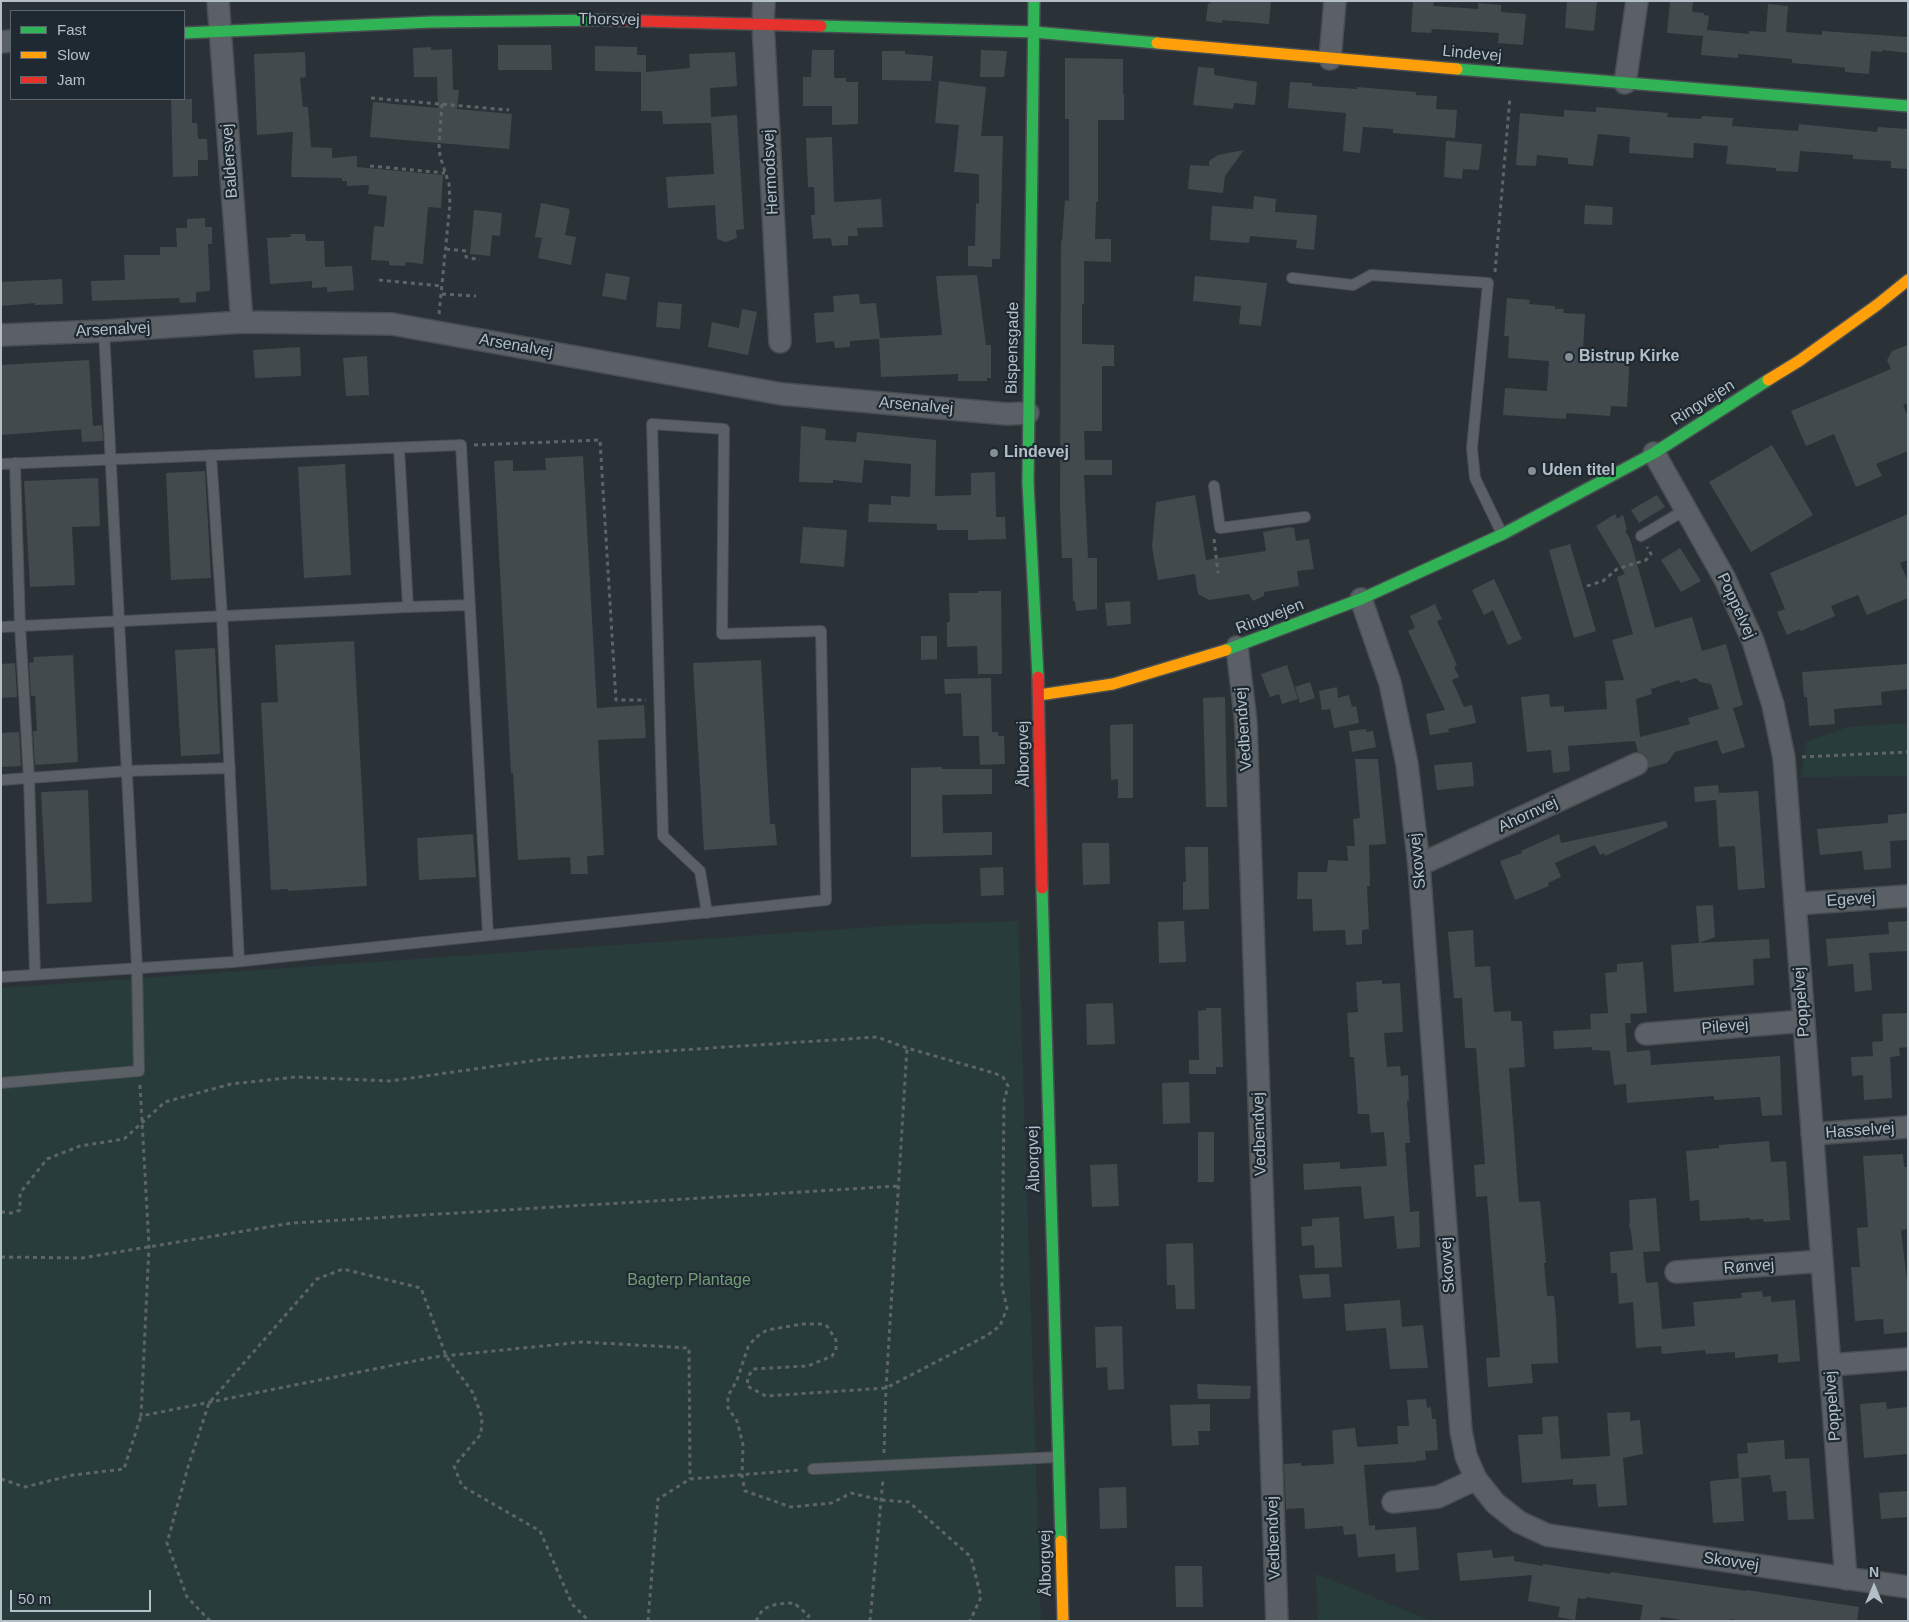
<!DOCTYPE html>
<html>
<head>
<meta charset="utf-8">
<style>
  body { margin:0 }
  #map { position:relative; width:1909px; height:1622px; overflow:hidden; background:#2a3237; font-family:Arial,sans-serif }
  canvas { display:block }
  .frame { position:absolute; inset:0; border:2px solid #b4bfc7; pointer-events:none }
  .legend { position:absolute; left:10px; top:10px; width:175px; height:90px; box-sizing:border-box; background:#1e2931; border:1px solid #5a656d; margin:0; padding:6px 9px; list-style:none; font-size:15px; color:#b4bfc7 }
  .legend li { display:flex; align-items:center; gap:10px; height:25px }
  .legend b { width:25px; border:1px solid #5a656d }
  .north { position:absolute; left:1849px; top:1562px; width:50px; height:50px; -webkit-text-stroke:4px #1e2931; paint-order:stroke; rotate:0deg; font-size:14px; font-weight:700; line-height:20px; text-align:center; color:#b4bfc7 }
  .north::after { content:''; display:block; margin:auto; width:18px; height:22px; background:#b4bfc7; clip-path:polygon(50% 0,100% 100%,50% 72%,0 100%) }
  .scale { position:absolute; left:10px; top:1590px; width:141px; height:22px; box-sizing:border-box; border:2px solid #b4bfc7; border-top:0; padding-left:6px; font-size:15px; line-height:18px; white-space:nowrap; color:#b4bfc7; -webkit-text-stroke:4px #1e2931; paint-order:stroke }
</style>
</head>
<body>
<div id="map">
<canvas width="1909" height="1622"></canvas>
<div class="frame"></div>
<ul class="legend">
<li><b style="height:6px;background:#30b455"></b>Fast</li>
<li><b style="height:6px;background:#ff9f0a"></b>Slow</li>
<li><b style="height:6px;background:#e5322d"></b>Jam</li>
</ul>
<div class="north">N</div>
<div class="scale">50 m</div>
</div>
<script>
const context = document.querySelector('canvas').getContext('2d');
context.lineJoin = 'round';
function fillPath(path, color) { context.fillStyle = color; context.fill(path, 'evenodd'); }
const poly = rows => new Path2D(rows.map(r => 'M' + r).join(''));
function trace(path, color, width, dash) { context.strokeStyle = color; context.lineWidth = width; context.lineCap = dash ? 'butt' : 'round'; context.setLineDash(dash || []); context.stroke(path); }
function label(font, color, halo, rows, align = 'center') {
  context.font = font + ' Arial,sans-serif'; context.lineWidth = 4.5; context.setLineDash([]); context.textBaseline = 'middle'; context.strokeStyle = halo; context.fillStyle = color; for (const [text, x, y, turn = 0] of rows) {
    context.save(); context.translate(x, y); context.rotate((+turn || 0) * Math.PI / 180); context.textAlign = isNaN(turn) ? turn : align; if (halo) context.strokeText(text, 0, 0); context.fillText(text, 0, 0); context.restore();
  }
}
fillPath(poly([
  [1908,723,1908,776,1801,777,1807,741,1848,727],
  [1018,921,1041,1621,1,1621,1,988,903,925],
  [1316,1574,1432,1621,1318,1621]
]), '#283d3b');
fillPath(poly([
  [1211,1,1271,1,1269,24,1222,20,1222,23,1206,21,1208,3,1210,4],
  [1413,1,1434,1,1433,6,1478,9,1478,3,1501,5,1501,12,1526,14,1523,45,1498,43,1499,33,1432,29,1431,33,1411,32],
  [1567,1,1597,1,1594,31,1565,28],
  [1670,1,1693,1,1692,12,1704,13,1704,15,1709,16,1707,30,1749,34,1749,31,1766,32,1768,4,1788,6,1786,32,1822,35,1822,31,1908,37,1908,53,1882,50,1882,52,1871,51,1869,74,1845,72,1845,68,1839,67,1792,63,1792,59,1738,54,1738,58,1701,55,1703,36,1667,33],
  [498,45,551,45,552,70,498,70],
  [595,46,637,47,637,55,646,55,646,72,690,68,689,54,735,52,737,86,710,88,711,117,737,115,744,229,736,230,737,238,726,242,717,239,715,205,668,208,666,177,714,174,711,123,663,124,662,111,641,111,641,72,595,71],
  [431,47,431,50,452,49,453,90,459,90,457,109,512,114,509,149,370,137,373,102,438,108,437,77,414,77,413,48],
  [812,50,834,50,834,78,846,78,846,82,858,82,858,124,832,125,832,106,803,106,803,77,811,77],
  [981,50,1007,51,1004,77,980,77],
  [882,51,905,51,905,54,933,56,931,81,882,80],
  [305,52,306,77,300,78,303,107,308,107,311,147,332,148,332,158,357,156,357,167,443,175,441,208,428,207,423,264,406,262,405,266,389,265,389,261,371,260,374,226,384,227,387,196,368,194,369,185,347,186,347,181,342,181,342,178,291,177,293,132,257,135,254,54],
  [1065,58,1123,59,1123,94,1124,94,1124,120,1098,120,1098,202,1096,202,1095,239,1111,239,1111,262,1084,261,1084,304,1082,304,1082,344,1114,345,1114,366,1102,366,1102,431,1084,431,1085,460,1112,460,1112,475,1084,475,1088,558,1097,558,1097,609,1076,611,1075,601,1073,601,1072,558,1062,558,1060,508,1061,241,1062,241,1065,200,1069,201,1069,119,1065,119],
  [1198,67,1214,68,1214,75,1257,82,1255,105,1234,103,1233,109,1193,105],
  [939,81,986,87,981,136,1003,136,1000,259,992,259,992,267,968,266,968,246,975,246,976,203,979,204,979,174,954,172,959,125,935,123],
  [1290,82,1312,83,1312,86,1357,89,1357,87,1416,92,1416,95,1437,96,1436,109,1457,110,1455,138,1393,133,1393,129,1363,127,1360,153,1343,151,1346,113,1288,108],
  [171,99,192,99,192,123,197,123,198,139,207,139,208,160,198,160,198,176,173,177],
  [1596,107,1668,113,1667,117,1701,119,1702,116,1733,118,1732,126,1798,131,1799,124,1877,132,1878,127,1908,129,1908,169,1891,168,1891,161,1853,159,1853,155,1800,151,1798,172,1776,171,1776,168,1726,164,1728,146,1694,143,1693,158,1629,153,1630,137,1598,134,1593,166,1568,164,1568,158,1537,155,1536,166,1516,165,1520,113,1564,117,1564,110,1596,112],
  [832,137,834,202,881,199,883,227,857,228,858,236,848,236,848,245,832,246,831,238,813,239,811,215,815,215,814,187,808,187,806,138],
  [1446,141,1482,144,1479,170,1463,169,1462,179,1444,177],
  [1244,150,1225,176,1223,193,1188,189,1190,165,1209,166,1209,161,1218,155],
  [1254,196,1276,199,1275,212,1317,215,1314,250,1296,248,1297,240,1250,236,1249,243,1210,240,1212,206,1253,209],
  [541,203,570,209,565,235,576,237,571,265,538,258,542,238,535,237],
  [1585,205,1613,207,1612,225,1584,224],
  [474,210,502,213,500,236,492,235,490,256,470,254],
  [205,218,205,227,212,227,212,244,208,244,210,291,196,292,196,302,180,303,179,298,92,301,91,281,125,280,124,255,160,255,160,247,177,247,176,228,187,228,187,219],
  [290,234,305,234,306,241,324,241,325,267,352,266,354,290,327,292,327,287,312,288,312,281,270,284,267,238,291,237],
  [606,273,630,277,626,300,602,296],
  [977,275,986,345,991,345,991,378,987,378,987,381,958,381,958,374,881,377,879,339,850,341,850,347,835,348,834,341,816,343,814,313,834,312,833,296,859,294,860,304,876,303,880,338,942,335,936,276],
  [1195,276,1267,283,1261,326,1239,324,1241,306,1193,301],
  [62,279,63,304,35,305,35,303,1,306,1,282],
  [1507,298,1530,300,1529,304,1555,306,1555,309,1564,309,1563,313,1585,314,1583,350,1630,353,1627,407,1611,406,1610,416,1566,413,1566,419,1503,415,1505,388,1547,391,1549,361,1508,358,1509,336,1504,336],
  [658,302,682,304,680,329,656,327],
  [742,309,757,312,748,355,708,347,712,322,739,328],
  [1908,345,1908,403,1903,405,1908,417,1908,451,1876,464,1882,476,1856,487,1834,434,1806,446,1791,411,1891,369,1887,360,1892,351],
  [300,347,301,376,255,378,253,350],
  [367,356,369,395,346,396,343,358],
  [89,360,93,426,102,425,103,441,82,442,81,429,1,435,1,365],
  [801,426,826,429,825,440,856,442,857,432,936,440,935,496,971,495,971,473,995,472,996,517,1005,517,1006,539,968,540,968,530,937,530,937,524,868,522,869,504,891,505,891,496,910,497,911,464,864,460,862,483,833,480,833,483,799,482],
  [1772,445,1813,515,1751,552,1709,482],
  [583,456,597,708,644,705,646,738,598,740,604,855,587,856,588,874,571,874,570,857,518,860,513,773,511,773,494,461,513,460,513,471,546,470,545,458],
  [345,464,351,575,304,578,298,467],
  [205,471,211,578,171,580,166,473],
  [98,478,100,526,72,527,75,585,30,587,24,481],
  [1195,495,1206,560,1266,551,1263,532,1290,527,1294,528,1296,541,1309,539,1314,569,1297,571,1299,586,1264,592,1264,596,1253,601,1249,594,1209,600,1198,594,1195,574,1158,580,1152,547,1156,502],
  [1657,495,1665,507,1639,523,1631,510],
  [1615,514,1617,519,1623,515,1627,530,1625,531,1630,539,1655,628,1692,617,1702,651,1726,644,1743,705,1733,708,1745,747,1722,754,1717,740,1675,752,1667,763,1648,768,1648,758,1644,754,1638,752,1635,741,1568,746,1570,771,1553,773,1551,750,1527,752,1521,697,1549,694,1550,707,1564,706,1564,712,1607,709,1605,681,1624,680,1612,640,1633,634,1617,577,1625,574,1596,526],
  [1696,678,1700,682,1711,684,1719,709,1688,718,1690,724,1640,737,1636,699,1652,694,1651,689,1679,680,1680,683],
  [1908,514,1908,560,1900,563,1908,581,1908,598,1867,615,1858,595,1831,606,1835,616,1801,631,1800,629,1787,635,1777,612,1785,609,1770,573],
  [803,527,847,530,844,567,800,563],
  [1570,544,1596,631,1574,638,1549,550],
  [1680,548,1701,581,1681,592,1661,560],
  [1494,579,1522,639,1508,645,1493,610,1484,615,1472,590],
  [978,591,1001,591,1002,674,978,674,977,646,947,647,947,622,950,622,949,593,978,593],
  [1130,601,1131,624,1107,626,1105,603],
  [1435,604,1442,619,1437,621,1457,665,1454,667,1459,677,1452,680,1464,707,1472,705,1476,723,1448,729,1449,732,1430,735,1426,714,1445,710,1408,631,1415,628,1410,616],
  [921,636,937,636,937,659,921,660],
  [354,641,367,886,288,891,288,889,271,890,261,703,278,702,275,645],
  [215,648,220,754,181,756,175,650],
  [73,655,78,762,35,765,33,731,37,731,35,696,31,696,29,663,34,662,33,657],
  [761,660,770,824,775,824,777,845,704,850,693,663],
  [15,663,17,697,1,698,1,664],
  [1908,664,1908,689,1881,692,1882,705,1834,709,1835,724,1809,726,1807,697,1804,697,1802,672],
  [1287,665,1298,699,1282,704,1279,694,1270,697,1261,674],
  [991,678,992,732,998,732,998,736,1004,736,1005,764,980,765,979,736,963,736,961,693,945,694,944,679],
  [1310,682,1315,698,1300,703,1295,687],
  [1337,687,1338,698,1349,695,1352,707,1356,706,1359,723,1334,728,1330,709,1322,710,1319,691],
  [1225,697,1227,807,1206,807,1203,698],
  [1133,724,1133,798,1118,798,1118,779,1111,780,1110,725],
  [1366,729,1366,732,1373,731,1376,747,1352,752,1349,731],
  [19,732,21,766,1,767,1,733],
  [1355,759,1378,759,1386,844,1369,845,1370,886,1367,886,1369,929,1362,930,1362,944,1346,945,1345,930,1313,931,1312,899,1297,899,1298,872,1327,872,1328,860,1348,861,1347,846,1355,846,1353,819,1360,818],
  [1472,762,1474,786,1437,790,1434,765],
  [942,767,942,769,992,769,992,794,942,795,943,833,992,832,992,855,911,857,911,768],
  [1718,785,1719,793,1758,791,1765,888,1738,890,1735,846,1719,847,1716,800,1695,802,1694,787],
  [88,790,92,902,47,904,41,792],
  [1908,813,1908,840,1890,841,1891,868,1864,870,1862,851,1820,855,1817,829,1888,823,1888,815],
  [1666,821,1668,827,1605,856,1604,853,1600,855,1595,845,1555,863,1561,877,1548,883,1549,886,1515,900,1500,861,1522,853,1521,851,1559,834,1561,843],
  [473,834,476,877,419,880,417,838],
  [1082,843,1109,843,1110,884,1083,885],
  [1185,847,1208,847,1209,909,1183,910,1183,882,1186,882],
  [1003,867,1004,895,981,896,980,868],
  [1713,905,1715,937,1699,943,1769,939,1770,958,1753,959,1754,985,1674,992,1671,945,1699,943,1696,906],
  [1184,921,1186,962,1159,963,1158,922],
  [1908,921,1908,951,1869,953,1872,990,1855,992,1853,964,1828,966,1826,939,1889,934,1888,922],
  [1473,930,1475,967,1490,966,1494,1012,1511,1011,1511,1021,1522,1021,1525,1067,1509,1068,1519,1202,1540,1201,1546,1263,1544,1263,1547,1296,1554,1296,1556,1317,1558,1363,1531,1364,1533,1383,1488,1387,1486,1358,1500,1357,1487,1196,1476,1197,1474,1165,1485,1164,1476,1048,1465,1048,1462,998,1454,998,1448,932],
  [1643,962,1647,1013,1630,1014,1631,1023,1625,1023,1627,1052,1650,1050,1651,1065,1780,1056,1782,1115,1762,1116,1760,1097,1714,1100,1714,1096,1627,1103,1626,1084,1614,1085,1610,1051,1592,1050,1592,1047,1554,1049,1553,1031,1591,1029,1590,1014,1608,1013,1605,973,1617,972,1617,964],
  [1382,980,1382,984,1400,983,1403,1032,1384,1033,1387,1067,1400,1066,1401,1076,1408,1075,1409,1101,1407,1101,1410,1143,1405,1143,1410,1212,1419,1211,1420,1247,1397,1249,1394,1216,1364,1219,1361,1186,1304,1190,1303,1164,1340,1162,1340,1169,1387,1166,1384,1132,1371,1133,1369,1114,1358,1114,1354,1057,1350,1057,1347,1013,1358,1012,1356,982],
  [1113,1003,1115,1044,1087,1045,1086,1004],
  [1206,1008,1221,1008,1223,1067,1216,1067,1216,1074,1189,1074,1189,1060,1199,1060,1198,1011,1206,1010],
  [1908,1013,1908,1047,1899,1048,1900,1056,1890,1057,1892,1098,1864,1100,1863,1075,1852,1076,1851,1057,1873,1056,1872,1042,1883,1041,1882,1014],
  [1189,1082,1190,1123,1163,1124,1162,1083],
  [1198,1132,1214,1132,1214,1182,1198,1182],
  [1769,1141,1771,1162,1786,1161,1790,1220,1764,1222,1763,1219,1750,1220,1750,1218,1700,1221,1699,1200,1690,1201,1686,1151,1719,1148,1719,1145],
  [1903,1154,1904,1167,1908,1167,1908,1229,1901,1230,1908,1290,1908,1332,1884,1334,1883,1319,1855,1321,1851,1267,1860,1267,1857,1228,1868,1227,1863,1156],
  [1117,1164,1119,1206,1092,1207,1090,1165],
  [1656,1198,1660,1251,1643,1252,1646,1283,1658,1282,1662,1329,1695,1326,1693,1302,1742,1298,1741,1293,1762,1291,1763,1297,1771,1296,1771,1302,1795,1300,1800,1361,1778,1363,1778,1354,1735,1358,1735,1352,1706,1354,1705,1350,1662,1354,1661,1346,1636,1348,1633,1302,1619,1304,1617,1273,1611,1273,1610,1252,1633,1250,1631,1231,1629,1226,1630,1220,1629,1200],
  [1339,1217,1342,1267,1315,1268,1314,1245,1302,1246,1301,1227,1312,1226,1312,1219],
  [1193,1243,1195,1309,1176,1309,1175,1285,1167,1285,1166,1244],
  [1329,1274,1331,1297,1303,1299,1299,1275],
  [1400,1300,1402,1327,1423,1325,1428,1368,1390,1369,1386,1328,1346,1331,1344,1304],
  [1122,1326,1124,1389,1108,1390,1107,1367,1096,1368,1095,1327],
  [1197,1384,1251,1386,1250,1399,1198,1399],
  [1426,1399,1427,1408,1431,1407,1432,1419,1436,1419,1438,1450,1425,1451,1426,1460,1416,1461,1416,1462,1364,1465,1369,1526,1375,1525,1375,1530,1416,1527,1419,1570,1396,1572,1395,1554,1358,1557,1356,1534,1344,1535,1343,1526,1305,1529,1304,1508,1286,1509,1284,1464,1301,1463,1301,1466,1334,1464,1332,1431,1334,1430,1355,1428,1357,1446,1359,1447,1398,1444,1397,1426,1409,1426,1407,1400],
  [1886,1402,1887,1409,1908,1407,1908,1454,1864,1458,1860,1404],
  [1210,1404,1210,1431,1198,1431,1199,1445,1172,1446,1170,1405],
  [1630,1412,1630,1421,1640,1420,1643,1454,1623,1458,1627,1505,1598,1507,1596,1484,1573,1485,1573,1479,1522,1483,1518,1435,1543,1434,1542,1417,1558,1416,1561,1459,1610,1456,1607,1413],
  [1784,1440,1785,1459,1809,1458,1814,1519,1788,1520,1786,1491,1773,1492,1770,1475,1739,1478,1737,1454,1748,1453,1747,1443],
  [1741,1478,1744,1521,1713,1523,1710,1481],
  [1126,1487,1127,1528,1100,1529,1099,1488],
  [1908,1491,1908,1517,1881,1519,1879,1493],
  [1492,1550,1493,1558,1514,1556,1514,1561,1543,1566,1543,1564,1610,1574,1611,1572,1746,1591,1747,1590,1859,1607,1857,1621,1744,1621,1730,1619,1730,1621,1690,1621,1661,1617,1660,1621,1640,1621,1643,1605,1586,1597,1586,1599,1578,1598,1575,1620,1558,1617,1560,1607,1528,1601,1532,1575,1460,1581,1457,1553],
  [1175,1566,1202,1566,1203,1607,1176,1607]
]), '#434a4e');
const lane = poly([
  [1292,278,1353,285,1371,275,1488,283,1472,448,1475,478,1502,534],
  [211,455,222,616,239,961],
  [15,463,20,626,29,779,35,974],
  [1,464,461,445,488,935],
  [1214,486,1220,528,1305,517],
  [1641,536,1685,510],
  [408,607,470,605],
  [1,627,408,607,399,448],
  [1,780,127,771,230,768],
  [1,977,233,962,826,900,821,631,722,634,724,429,652,424,663,836,700,871,707,913],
  [1,1083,139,1071,137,968,104,331],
  [813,1469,1058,1457]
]);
const street = poly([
  [218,1,242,322],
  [764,1,763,23,780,342],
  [1,42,11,41],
  [1330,59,1335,1],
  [1625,83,1637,1],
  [1,335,104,331,242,322,392,324,782,394,1007,414,1028,413],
  [1654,453,1725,579,1753,641,1773,705,1784,758,1846,1579],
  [1361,599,1390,683,1407,764,1419,865,1461,1431,1466,1456,1476,1479,1495,1503,1519,1522,1547,1535,1908,1587],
  [1237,647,1246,723,1277,1621],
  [1419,865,1637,764],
  [1795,904,1908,896],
  [1646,1034,1804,1021],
  [1812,1134,1908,1127],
  [1676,1272,1822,1261],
  [1830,1365,1908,1359],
  [1393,1502,1438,1497,1476,1479]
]);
const fast = poly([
  [1034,1,1028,483,1038,677],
  [821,26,1034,32,1157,43],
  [184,33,431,22,604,20],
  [1457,69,1908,106],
  [1226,650,1361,599,1503,534,1654,453,1768,380],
  [1042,888,1061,1541]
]);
const slow = poly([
  [1157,43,1457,69],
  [1768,380,1799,361,1877,305,1908,280],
  [1039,695,1113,684,1226,650],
  [1061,1541,1063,1621]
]);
const jam = poly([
  [604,20,821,26],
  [1038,677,1042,888]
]);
trace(lane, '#484e52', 12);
trace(street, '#484e52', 24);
trace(fast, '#484e52', 14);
trace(slow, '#484e52', 14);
trace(jam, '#484e52', 14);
trace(poly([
  [371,98,509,110],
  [370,166,445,173],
  [446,249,466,251,466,257,480,260],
  [1495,272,1510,97],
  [379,280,442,286],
  [442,294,476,296],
  [439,314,450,204,449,184,440,156,439,145,442,104],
  [474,445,600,440,616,700,646,700],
  [1214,539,1218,573],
  [1587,586,1603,581,1617,569,1646,560,1651,554,1647,547],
  [1802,757,1908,752],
  [140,1085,149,1246,141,1416,434,1357,582,1342,689,1348,690,1479],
  [1,1212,13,1213,20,1210,20,1193,47,1159,80,1146,124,1139,165,1102,231,1084,296,1077,390,1081,545,1059,877,1037,907,1048,994,1073,1003,1077,1008,1086,1004,1101,1002,1286,1007,1308,1000,1326,986,1336,886,1388,766,1396,747,1386,748,1377,753,1369,808,1366,832,1356,836,1350,836,1340,827,1326,820,1324,803,1324,767,1330,755,1338,748,1347,737,1380,728,1396,728,1408,737,1421,743,1445,742,1476,745,1491,791,1507,832,1503,851,1493,881,1500,909,1502,971,1557,981,1597,970,1621],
  [1,1257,82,1258,292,1223,899,1186],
  [884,1453,886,1388,907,1048],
  [1,1479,25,1487,73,1475,124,1469,141,1416],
  [210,1621,187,1597,167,1543,188,1467,209,1403,317,1279,343,1269,421,1288,446,1356,473,1393,482,1417,481,1434,454,1466,462,1486,540,1531,572,1604,589,1621],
  [648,1621,658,1499,690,1479,800,1470],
  [756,1621,763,1609,777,1604,794,1603,809,1616,802,1621],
  [870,1621,883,1479]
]), '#5e6468', 3, [4, 4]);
trace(lane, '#5a6065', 10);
trace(street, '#5a6065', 21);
trace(fast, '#30b455', 11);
trace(slow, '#ff9f0a', 11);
trace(jam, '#e5322d', 11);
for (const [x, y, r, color] of [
  [1569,357,5,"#848e95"],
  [994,453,5,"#848e95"],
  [1532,471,5,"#848e95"]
]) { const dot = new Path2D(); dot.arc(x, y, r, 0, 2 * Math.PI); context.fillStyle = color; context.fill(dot); trace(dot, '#1e2931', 2); }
label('16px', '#b4bfc7', '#1e2931', [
  ["Thorsvej",609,20,1],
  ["Lindevej",1472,54,5],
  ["Baldersvej",230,161,-94],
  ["Hermodsvej",771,172,-93],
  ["Arsenalvej",113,330,-3],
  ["Arsenalvej",516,346,10],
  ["Bispensgade",1013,348,-89],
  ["Ringvejen",1703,403,-32],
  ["Arsenalvej",916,406,5],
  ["Poppelvej",1736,606,65],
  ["Ringvejen",1270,617,-21],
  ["Vedbendvej",1244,729,-94],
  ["Ålborgvej",1024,754,-91],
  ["Ahornvej",1528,815,-25],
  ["Skovvej",1418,861,-96],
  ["Egevej",1851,900,-4],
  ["Poppelvej",1802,1002,-94],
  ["Pilevej",1725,1027,-5],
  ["Hasselvej",1860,1131,-4],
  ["Vedbendvej",1260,1134,-92],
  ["Ålborgvej",1034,1159,-92],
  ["Skovvej",1448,1265,-94],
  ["Rønvej",1749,1267,-4],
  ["Poppelvej",1833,1406,-94],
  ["Vedbendvej",1274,1538,-92],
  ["Skovvej",1731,1562,8],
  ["Ålborgvej",1046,1563,-91]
]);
label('bold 16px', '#b4bfc7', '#1e2931', [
  ["Bistrup Kirke",1579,357],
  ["Lindevej",1004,453],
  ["Uden titel",1542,471]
], 'left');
label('16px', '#749c76', '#1e2931', [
  ["Bagterp Plantage",689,1281]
]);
</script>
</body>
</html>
